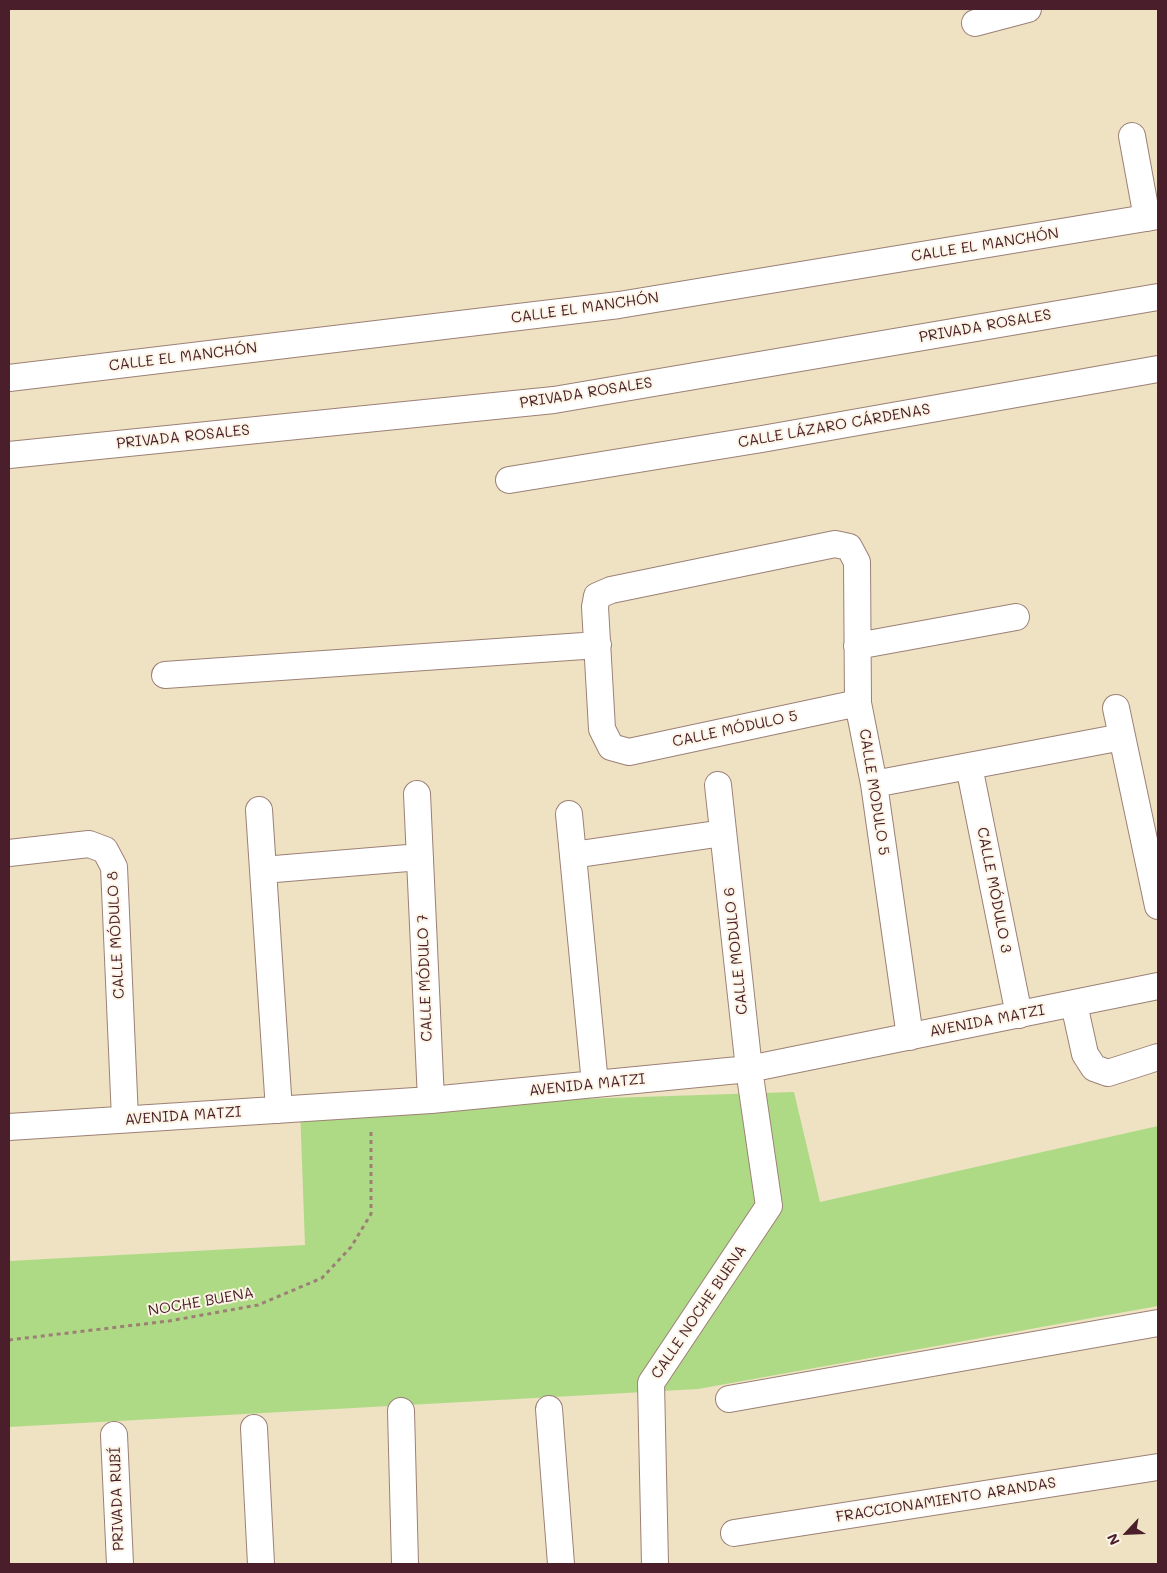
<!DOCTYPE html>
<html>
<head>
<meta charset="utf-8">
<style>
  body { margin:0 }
  #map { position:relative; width:1167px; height:1573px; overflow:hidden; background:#eee2c2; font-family:Mali,sans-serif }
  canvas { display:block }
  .frame { position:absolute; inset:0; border:10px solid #4a1f2b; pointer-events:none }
  .north { position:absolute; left:1102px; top:1508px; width:50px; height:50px; -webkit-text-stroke:4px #fcf5e5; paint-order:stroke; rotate:245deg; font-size:14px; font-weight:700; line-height:20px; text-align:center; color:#4a1f2b }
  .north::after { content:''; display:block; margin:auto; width:18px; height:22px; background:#4a1f2b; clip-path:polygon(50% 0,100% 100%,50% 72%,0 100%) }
</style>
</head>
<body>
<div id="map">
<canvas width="1167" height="1573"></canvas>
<div class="frame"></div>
<div class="north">N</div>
</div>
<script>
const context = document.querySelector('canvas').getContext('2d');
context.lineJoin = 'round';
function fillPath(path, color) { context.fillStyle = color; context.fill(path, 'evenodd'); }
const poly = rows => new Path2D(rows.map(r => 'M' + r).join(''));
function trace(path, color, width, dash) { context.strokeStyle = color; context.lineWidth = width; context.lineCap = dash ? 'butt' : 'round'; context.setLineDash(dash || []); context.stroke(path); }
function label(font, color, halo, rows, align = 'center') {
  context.font = font + ' Mali,sans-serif'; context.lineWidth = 4; context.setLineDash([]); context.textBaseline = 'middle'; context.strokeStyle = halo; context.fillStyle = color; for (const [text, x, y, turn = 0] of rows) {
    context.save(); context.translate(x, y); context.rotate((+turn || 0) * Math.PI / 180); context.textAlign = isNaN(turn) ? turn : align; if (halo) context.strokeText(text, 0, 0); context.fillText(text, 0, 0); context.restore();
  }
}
fillPath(poly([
  [794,1092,820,1202,1158,1126,1158,1306,698,1389,9,1427,9,1261,305,1245,300,1108]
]), '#aeda86');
const minor = poly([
  [975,23,1028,9],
  [1132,136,1147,218],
  [9,378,619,305,1158,216],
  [9,455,554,400,1158,297],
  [509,480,762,439,1158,369],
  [857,646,1016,617],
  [165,675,598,645],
  [858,703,629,752,611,747,602,729,595,607,597,596,611,590,835,544,849,547,857,562,858,703,874,784,910,1037],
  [1116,708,1158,906],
  [969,766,1019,1015],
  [874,784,1122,737],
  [417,794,431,1100],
  [259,810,279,1110],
  [569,814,595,1084],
  [9,853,89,844,105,850,114,867,125,1119],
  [573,855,723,833],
  [263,870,420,857],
  [1074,1004,1085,1054,1094,1068,1108,1073,1158,1057],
  [9,1127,431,1100,749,1069,1158,986],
  [729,1399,1158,1323],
  [549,1409,561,1564],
  [401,1411,405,1564],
  [254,1428,261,1564],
  [114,1435,120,1564],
  [734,1533,1158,1467],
  [655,1564,651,1383,769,1206,749,1069,718,785]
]);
trace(minor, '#9c8076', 28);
trace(poly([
  [9,1340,169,1321,258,1305,322,1278,351,1247,371,1214,371,1129]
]), '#9c8076', 3, [4, 4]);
trace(minor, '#fff', 26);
label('15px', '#4a1f2b', '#fcf5e5', [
  ["CALLE EL MANCHÓN",985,245,-9],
  ["CALLE EL MANCHÓN",585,308,-8],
  ["PRIVADA ROSALES",985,326,-10],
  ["CALLE EL MANCHÓN",183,357,-7],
  ["PRIVADA ROSALES",586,393,-9],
  ["CALLE LÁZARO CÁRDENAS",834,426,-10],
  ["PRIVADA ROSALES",183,437,-6],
  ["CALLE MÓDULO 5",735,729,-12],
  ["CALLE MODULO 5",874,792,81],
  ["CALLE MÓDULO 3",994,890,79],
  ["CALLE MÓDULO 8",116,935,-93],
  ["CALLE MODULO 6",736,951,-96],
  ["CALLE MÓDULO 7",425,978,-92],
  ["AVENIDA MATZI",987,1021,-11],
  ["AVENIDA MATZI",587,1085,-6],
  ["AVENIDA MATZI",183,1116,-4],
  ["NOCHE BUENA",201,1302,-10],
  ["CALLE NOCHE BUENA",699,1312,-56],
  ["PRIVADA RUBÍ",117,1499,-92],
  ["FRACCIONAMIENTO ARANDAS",946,1500,-9]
]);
</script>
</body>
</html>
